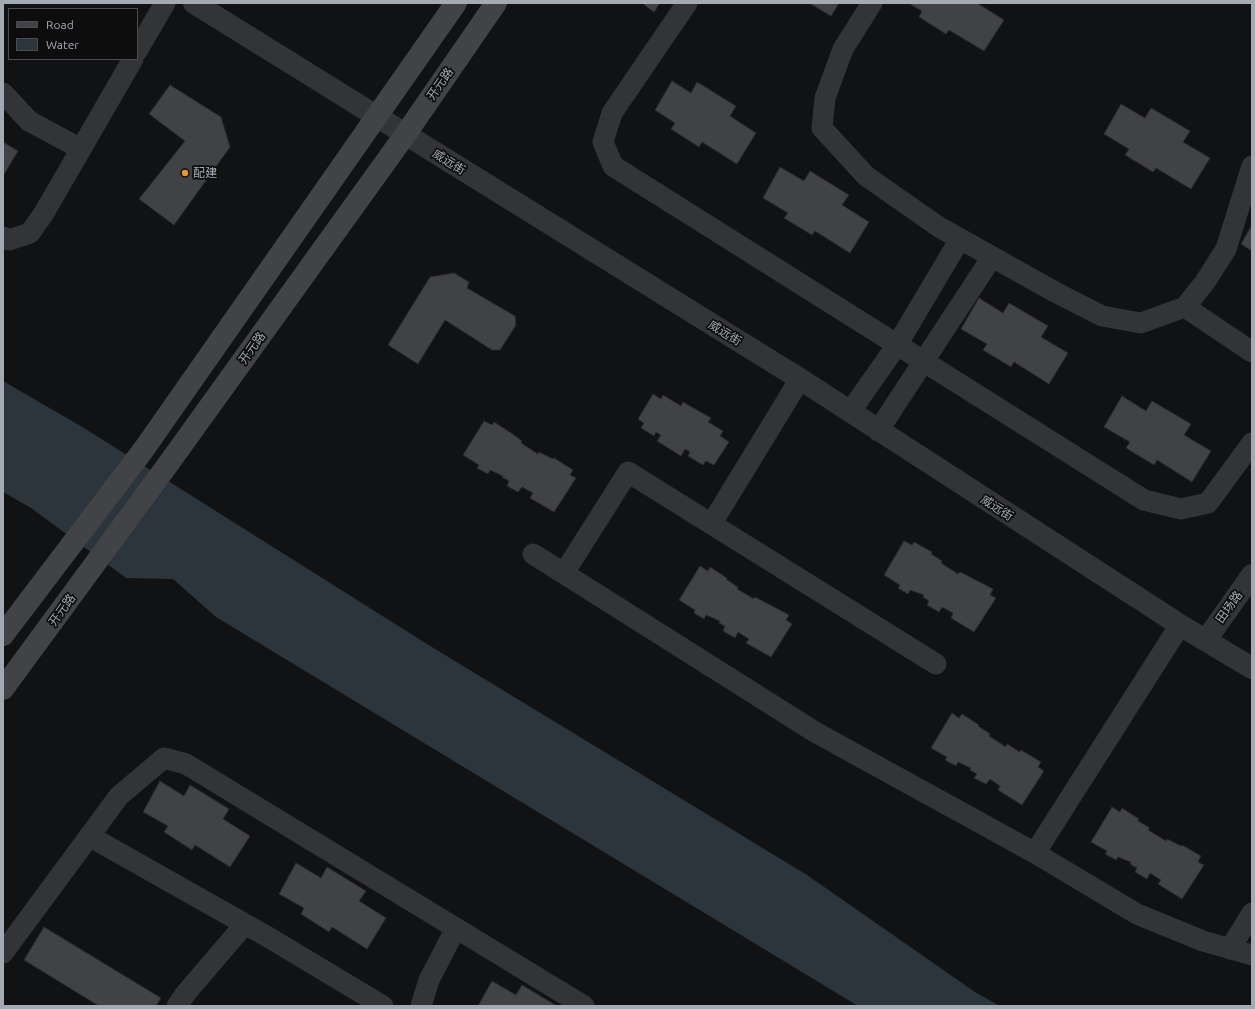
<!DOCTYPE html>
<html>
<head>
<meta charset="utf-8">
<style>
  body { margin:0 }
  #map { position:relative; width:1255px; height:1009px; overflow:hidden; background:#111213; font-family:Ubuntu,sans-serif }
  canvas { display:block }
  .frame { position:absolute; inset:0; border:4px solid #a4aab3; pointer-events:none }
  .legend { position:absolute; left:8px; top:8px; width:130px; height:52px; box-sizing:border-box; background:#0d0d0e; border:1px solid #494c50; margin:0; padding:5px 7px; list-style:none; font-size:12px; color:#a4aab3 }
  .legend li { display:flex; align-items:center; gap:8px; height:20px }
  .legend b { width:20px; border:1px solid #494c50 }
</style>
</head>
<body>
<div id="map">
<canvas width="1255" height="1009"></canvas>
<div class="frame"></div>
<ul class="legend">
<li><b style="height:5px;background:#414347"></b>Road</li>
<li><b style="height:11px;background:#2c353b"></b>Water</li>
</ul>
</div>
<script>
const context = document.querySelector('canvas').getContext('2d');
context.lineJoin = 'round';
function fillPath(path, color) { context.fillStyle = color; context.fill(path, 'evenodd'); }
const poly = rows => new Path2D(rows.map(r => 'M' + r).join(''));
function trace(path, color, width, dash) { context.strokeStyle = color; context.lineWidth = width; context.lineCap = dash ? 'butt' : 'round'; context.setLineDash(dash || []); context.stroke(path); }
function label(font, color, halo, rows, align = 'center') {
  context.font = font + ' Ubuntu,"Noto Sans SC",sans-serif'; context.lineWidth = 3.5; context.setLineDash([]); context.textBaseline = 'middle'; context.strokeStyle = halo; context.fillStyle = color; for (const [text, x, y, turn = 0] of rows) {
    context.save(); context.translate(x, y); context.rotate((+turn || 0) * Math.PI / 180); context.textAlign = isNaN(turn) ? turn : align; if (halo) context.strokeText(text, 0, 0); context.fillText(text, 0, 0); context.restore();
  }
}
fillPath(poly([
  [3,381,84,428,427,644,807,875,975,992,1000,1006,858,1006,216,617,173,579,126,578,31,508,3,492]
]), '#2c353b');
const building = poly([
  [642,3,660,3,654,12,642,3],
  [809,3,839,3,831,16,809,3],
  [908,3,977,3,1004,20,984,51,949,30,946,34,919,17,922,11,908,3],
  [672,81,691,93,697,82,736,106,730,116,756,133,737,164,702,142,699,147,671,129,675,123,655,110,672,81],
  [170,85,221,117,230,147,174,225,139,199,185,141,149,114,170,85],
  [1121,104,1145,118,1151,108,1190,131,1183,142,1210,158,1191,189,1156,168,1153,172,1125,155,1129,149,1104,134,1121,104],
  [3,142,18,151,3,176,3,142],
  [780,167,804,181,810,171,849,195,842,205,869,222,850,253,815,231,812,235,784,218,788,213,763,198,780,167],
  [1252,225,1252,251,1241,244,1252,225],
  [454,273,469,282,467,288,515,316,516,325,500,350,492,350,445,320,418,364,388,345,430,277,454,273],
  [979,298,1003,313,1009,303,1048,326,1041,337,1068,353,1049,384,1014,362,1011,367,983,350,987,344,961,329,979,298],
  [653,394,661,399,663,395,681,406,683,402,711,418,708,422,723,431,720,436,729,442,714,465,706,461,703,465,688,456,690,452,685,449,681,456,657,441,661,435,656,432,654,436,641,428,644,423,638,419,653,394],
  [1122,396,1146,411,1152,401,1191,424,1184,435,1211,451,1192,482,1157,460,1154,465,1126,448,1130,442,1104,427,1122,396],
  [484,421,492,425,494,422,511,433,522,441,521,443,538,454,539,452,553,459,554,458,573,470,570,475,576,478,554,512,530,498,533,493,522,487,518,492,507,486,509,481,502,477,503,476,490,470,488,474,477,468,479,465,463,455,484,421],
  [904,541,912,545,914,542,932,552,931,554,942,561,941,563,958,574,960,572,993,589,990,595,996,598,974,632,951,618,953,613,942,607,939,612,927,605,929,601,923,597,924,595,910,590,908,594,898,588,900,585,884,575,904,541],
  [700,566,708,571,710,567,727,578,727,580,738,587,737,589,754,599,755,597,789,615,786,620,792,624,771,657,746,643,749,639,738,632,735,638,723,631,725,626,719,623,720,621,706,615,704,619,694,613,695,610,679,600,700,566],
  [952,713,959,718,962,714,979,725,978,726,990,734,989,736,1006,747,1007,744,1020,752,1021,750,1041,762,1038,767,1044,771,1022,805,998,790,1000,786,990,779,986,784,974,778,977,774,970,770,971,768,958,762,956,766,945,760,947,757,931,748,952,713],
  [160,781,184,796,190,785,229,809,223,819,250,836,230,867,195,845,192,850,164,832,168,826,143,812,160,781],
  [1112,807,1120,812,1122,808,1139,819,1138,821,1150,828,1148,830,1166,841,1167,839,1181,846,1182,845,1201,856,1198,862,1204,865,1182,899,1158,884,1161,880,1150,873,1147,879,1135,872,1137,868,1130,864,1131,862,1118,857,1116,860,1105,854,1107,851,1091,842,1112,807],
  [296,863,321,878,327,867,366,891,359,901,386,918,367,949,332,927,329,932,301,914,304,908,279,894,296,863],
  [44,927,161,998,156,1006,99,1006,24,960,44,927],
  [492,981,516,995,522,985,557,1006,478,1006,492,981]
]);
fillPath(building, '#414246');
trace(building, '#2c2c2f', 1);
trace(poly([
  [687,3,612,113,603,142,613,166,1144,500,1181,509,1208,503,1252,443],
  [872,3,843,49,825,98,822,128,866,176,939,227,1055,292,1102,316,1141,323,1185,307,1205,282,1226,249,1252,166],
  [137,51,165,3],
  [3,93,29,121,81,149],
  [3,237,9,240,30,233,44,213,133,59],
  [1185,307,1252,352],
  [850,412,897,345,960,239],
  [878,431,992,257],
  [712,523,800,379],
  [533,554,815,732,1035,853,1137,914,1203,941,1252,955],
  [564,573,628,472,936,664],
  [89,836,268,937,383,1006],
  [1035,853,1180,625],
  [1230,949,1252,913],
  [3,953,119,796,164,758,186,764,584,1006],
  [177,1006,186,993,245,924],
  [421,1006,429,980,456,928]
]), '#333438', 21);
trace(poly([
  [194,3,800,379,1180,625,1252,668],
  [1206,640,1252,575]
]), '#333438', 22);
trace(poly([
  [3,635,144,449,456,3],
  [3,689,169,463,405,135,496,3]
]), '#414347', 22);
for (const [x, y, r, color] of [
  [185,173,4,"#e59737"]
]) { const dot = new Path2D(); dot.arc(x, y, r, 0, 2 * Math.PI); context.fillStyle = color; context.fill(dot); trace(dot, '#0d0d0e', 1.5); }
label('12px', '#a4aab3', '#0d0d0e', [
  ["开元路",440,84,-55],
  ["威远街",449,162,32],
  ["威远街",725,333,32],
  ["开元路",252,348,-54],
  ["威远街",997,508,33],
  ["田场路",1229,607,-54],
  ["开元路",62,610,-54]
]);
label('12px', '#a4aab3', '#0d0d0e', [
  ["配建",193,173]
], 'left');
</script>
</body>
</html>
